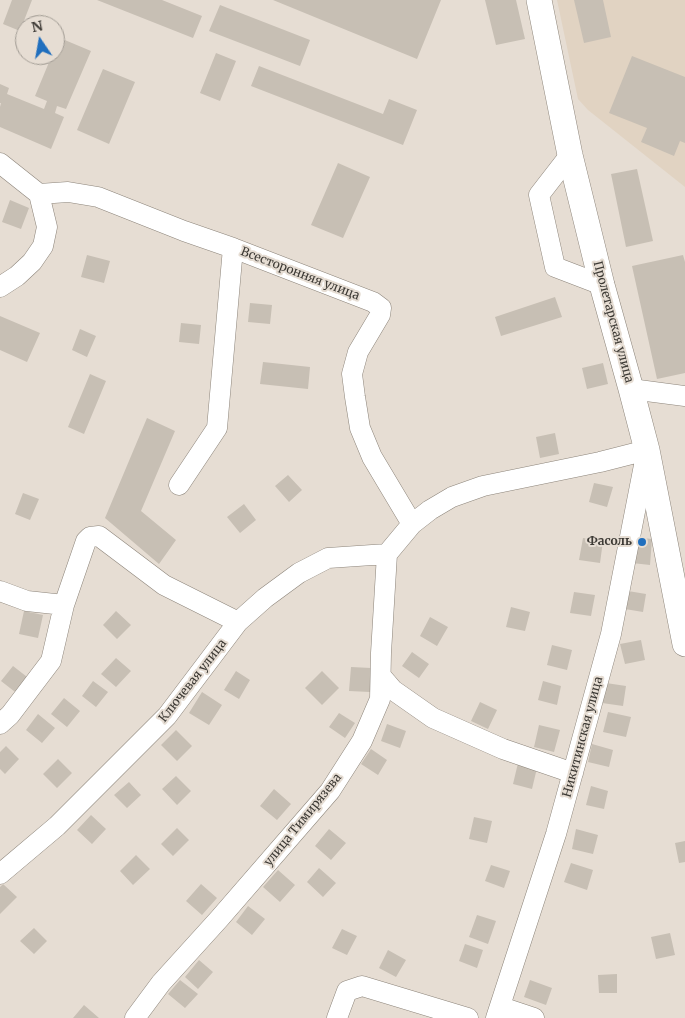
<!DOCTYPE html>
<html>
<head>
<meta charset="utf-8">
<style>
  body { margin:0 }
  #map { position:relative; width:685px; height:1018px; overflow:hidden; background:#e6ddd3; font-family:Merriweather,serif }
  canvas { display:block }
  .north { position:absolute; left:15px; top:15px; width:50px; height:50px; box-sizing:border-box; background:#e6ddd3; border:1px solid #a29c94; border-radius:50%; rotate:348deg; font-size:14px; font-weight:700; line-height:20px; text-align:center; color:#3d3a35 }
  .north::after { content:''; display:block; margin:auto; width:18px; height:22px; background:#206fbe; clip-path:polygon(50% 0,100% 100%,50% 72%,0 100%) }
</style>
</head>
<body>
<div id="map">
<canvas width="685" height="1018"></canvas>
<div class="north">N</div>
</div>
<script>
const context = document.querySelector('canvas').getContext('2d');
context.lineJoin = 'round';
function fillPath(path, color) { context.fillStyle = color; context.fill(path, 'evenodd'); }
const poly = rows => new Path2D(rows.map(r => 'M' + r).join(''));
function trace(path, color, width, dash) { context.strokeStyle = color; context.lineWidth = width; context.lineCap = dash ? 'butt' : 'round'; context.setLineDash(dash || []); context.stroke(path); }
function label(font, color, halo, rows, align = 'center') {
  context.font = font + ' Merriweather,serif'; context.lineWidth = 4; context.setLineDash([]); context.textBaseline = 'middle'; context.strokeStyle = halo; context.fillStyle = color; for (const [text, x, y, turn = 0] of rows) {
    context.save(); context.translate(x, y); context.rotate((+turn || 0) * Math.PI / 180); context.textAlign = isNaN(turn) ? turn : align; if (halo) context.strokeText(text, 0, 0); context.fillText(text, 0, 0); context.restore();
  }
}
fillPath(poly([
  [557,0,685,0,685,187,588,110,578,99]
]), '#e1d3c2');
fillPath(poly([
  [12,0,32,0,20,31,3,24],
  [97,0,162,0,202,16,193,38],
  [273,0,441,0,417,59],
  [485,0,516,0,525,39,496,45],
  [574,0,603,0,611,37,584,43],
  [220,5,310,40,300,66,209,31],
  [60,38,91,51,66,109,57,106,55,113,64,117,51,149,0,127,0,107,1,103,0,103,0,84,9,88,7,94,44,109,47,101,35,96,52,55,55,55,55,49],
  [216,53,236,61,220,101,200,93],
  [632,56,685,77,685,143,680,141,674,156,641,142,647,128,609,113],
  [259,66,383,114,389,99,417,110,403,145,251,86],
  [103,69,135,82,109,144,77,130],
  [338,163,370,177,343,238,311,225],
  [637,169,653,241,626,247,611,174],
  [10,200,29,208,21,229,2,222],
  [87,255,110,261,104,283,81,277],
  [683,255,685,262,685,373,657,379,632,266],
  [555,297,562,317,501,336,495,317],
  [250,303,272,305,270,324,248,322],
  [0,316,40,333,27,362,0,350],
  [181,323,201,325,199,344,179,342],
  [80,329,96,336,87,357,72,350],
  [263,362,310,367,308,389,260,384],
  [603,363,608,384,587,389,582,368],
  [90,374,106,381,84,434,68,427],
  [147,418,175,431,141,511,176,540,159,564,105,518],
  [555,433,559,454,540,458,536,437],
  [288,475,302,490,289,502,275,486],
  [594,483,613,487,607,507,589,502],
  [23,493,39,499,30,520,15,514],
  [244,504,256,520,240,533,227,517],
  [633,537,652,539,650,565,632,563],
  [583,538,603,541,600,563,579,560],
  [628,591,646,594,643,612,625,609],
  [574,592,595,595,591,616,570,613],
  [511,607,530,612,525,631,506,627],
  [24,611,43,615,38,638,19,634],
  [116,611,131,625,117,639,103,625],
  [430,617,448,627,437,646,420,636],
  [641,640,645,660,625,664,620,644],
  [552,645,572,650,567,670,547,665],
  [412,652,429,664,419,678,402,666],
  [116,658,131,671,116,687,101,674],
  [13,666,31,680,19,695,1,681],
  [351,667,371,668,370,692,349,691],
  [236,671,250,680,239,699,224,690],
  [322,671,339,688,322,705,305,688],
  [93,681,108,692,96,707,82,696],
  [543,681,561,686,557,705,538,700],
  [606,683,626,686,623,706,602,703],
  [202,692,222,705,209,725,189,713],
  [64,698,80,711,67,727,51,714],
  [480,702,497,710,488,729,471,721],
  [608,712,631,717,626,737,603,732],
  [339,713,355,723,345,738,329,727],
  [38,714,55,728,42,743,26,730],
  [387,724,406,731,400,748,381,741],
  [539,725,560,730,554,752,534,747],
  [176,730,192,746,177,761,161,745],
  [592,744,613,750,609,767,588,762],
  [6,746,19,759,5,774,0,769,0,752],
  [371,749,387,760,378,775,361,764],
  [58,759,72,773,57,788,43,774],
  [518,763,537,768,532,789,513,784],
  [176,776,191,791,177,805,162,789],
  [129,782,141,795,127,808,114,795],
  [591,786,608,791,604,809,586,805],
  [274,789,291,804,277,820,260,806],
  [91,815,106,829,92,844,77,830],
  [474,817,492,821,487,843,469,839],
  [177,828,189,840,173,856,161,844],
  [329,829,346,843,331,860,315,846],
  [576,829,598,835,593,854,572,849],
  [685,841,685,862,679,863,675,843],
  [136,855,150,869,133,885,120,871],
  [571,863,593,870,587,890,564,882],
  [491,865,510,871,504,888,485,881],
  [319,868,336,883,323,897,307,882],
  [278,870,295,885,280,902,263,887],
  [3,884,17,897,0,914,0,887],
  [201,884,217,898,202,915,186,901],
  [248,906,265,919,252,935,236,922],
  [477,915,496,921,488,944,469,937],
  [34,928,47,941,34,954,20,941],
  [342,929,357,936,347,955,332,948],
  [670,933,675,955,656,959,651,937],
  [465,944,483,950,477,968,459,961],
  [388,950,406,960,396,977,379,968],
  [199,960,213,972,198,989,185,977],
  [617,974,617,993,599,993,598,975],
  [180,980,198,994,185,1008,168,994],
  [530,980,552,988,546,1005,524,997],
  [84,1005,99,1018,73,1018]
]), '#c7bfb4');
const minor = poly([
  [570,155,539,195,555,267,602,285],
  [0,163,39,194,68,192,98,197,184,231,233,248,373,302,381,308,380,315,358,352,352,374,355,397,360,428,372,457,412,524],
  [0,287,17,276,32,262,43,246,47,227,39,194],
  [631,389,685,396],
  [179,485,217,428,233,248],
  [387,554,412,524,430,510,452,497,483,486,600,462,647,450,611,634,556,834,496,1018],
  [0,591,27,601,64,605],
  [381,676,393,690,433,718,503,749,573,773],
  [0,724,10,715,51,661,64,605,86,541,90,537,99,536,164,585,238,622],
  [0,874,57,826,167,716,238,622,265,598,299,573,328,558,387,554],
  [501,1007,534,1018],
  [135,1018,161,983,219,919,330,791,362,741,380,699,381,653,387,554],
  [337,1018,347,991,362,986,468,1018]
]);
const major = poly([
  [539,0,570,155,602,285,631,389,647,450,685,644]
]);
trace(minor, '#8c847a', 21);
trace(major, '#8c847a', 26);
trace(minor, '#fff', 20);
trace(major, '#fff', 25);
for (const [x, y, r, color] of [
  [642,542,5,"#206fbe"]
]) { const dot = new Path2D(); dot.arc(x, y, r, 0, 2 * Math.PI); context.fillStyle = color; context.fill(dot); trace(dot, '#e6ddd3', 2); }
label('12px', '#3d3a35', '#e6ddd3', [
  ["Всесторонняя улица",300,274,21],
  ["Пролетарская улица",613,322,75],
  ["Ключевая улица",193,681,-52],
  ["Никитинская улица",583,737,-75],
  ["улица Тимирязева",303,820,-51]
]);
label('bold 12px', '#3d3a35', '#e6ddd3', [
  ["Фасоль",632,542]
], 'right');
</script>
</body>
</html>
